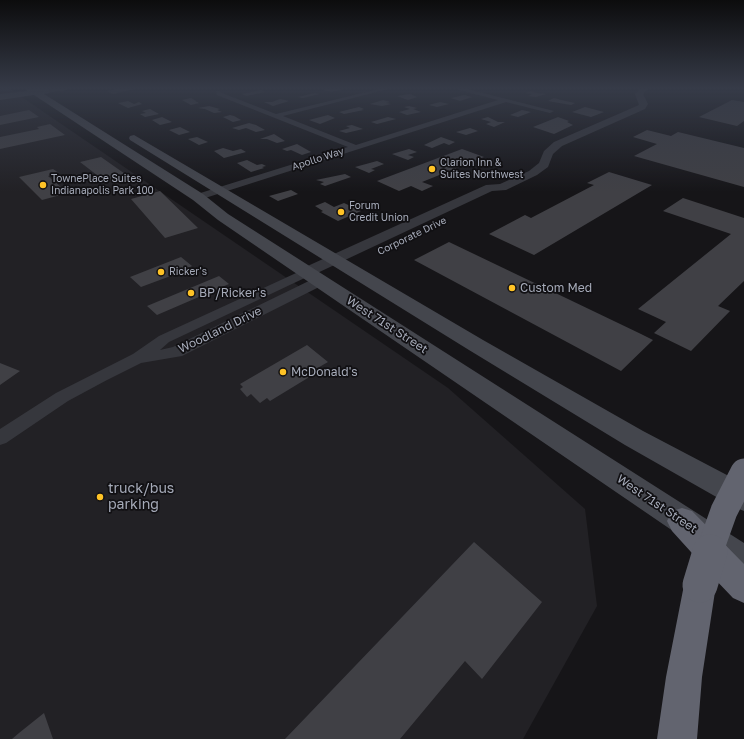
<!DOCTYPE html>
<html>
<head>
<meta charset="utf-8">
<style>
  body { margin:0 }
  canvas { display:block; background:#161518 }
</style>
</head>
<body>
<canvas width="744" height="739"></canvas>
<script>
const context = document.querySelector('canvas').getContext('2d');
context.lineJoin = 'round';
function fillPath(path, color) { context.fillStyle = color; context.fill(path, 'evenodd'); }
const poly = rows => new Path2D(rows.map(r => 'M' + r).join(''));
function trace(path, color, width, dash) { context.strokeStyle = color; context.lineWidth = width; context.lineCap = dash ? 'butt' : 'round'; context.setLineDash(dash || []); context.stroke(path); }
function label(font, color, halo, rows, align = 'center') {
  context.font = font + ' "Golos Text",sans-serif'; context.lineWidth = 3.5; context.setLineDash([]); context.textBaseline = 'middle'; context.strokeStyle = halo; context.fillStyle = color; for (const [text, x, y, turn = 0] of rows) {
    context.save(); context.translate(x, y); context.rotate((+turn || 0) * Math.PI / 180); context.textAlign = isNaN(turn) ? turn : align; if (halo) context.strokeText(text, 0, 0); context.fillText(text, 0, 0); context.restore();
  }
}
fillPath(poly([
  [0,89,10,89,448,388,585,509,597,606,523,739,0,739]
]), '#222125');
fillPath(poly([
  [118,89,134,89,113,94,107,91],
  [327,89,342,89,341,90,342,90,331,92,323,90],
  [261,90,265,92,246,96,242,94],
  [531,91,537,93,546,94,536,97,528,96,532,94,526,93],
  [315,93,319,94,303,98,298,97],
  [410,94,417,97,408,100,397,96],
  [464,95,472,97,460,101,451,98],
  [191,98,196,101,195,101,199,103,191,105,182,100],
  [554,98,561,100,575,103,571,105,548,101],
  [280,99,289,101,273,106,264,102,272,102],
  [383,100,390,102,386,103,391,104,382,106,370,104],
  [732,100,744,102,744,121,737,126,699,117],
  [128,101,134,104,139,102,142,104,128,108,118,103],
  [440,102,449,104,437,107,429,105],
  [209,106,220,109,217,110,222,112,214,113,205,109,198,108],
  [409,106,417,108,413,109,421,112,407,115,399,112,410,109,404,107],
  [359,107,364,109,361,109,364,110,344,114,339,112],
  [585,107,604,112,591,117,572,112],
  [150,109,159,114,145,117,140,114,146,113,142,111],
  [29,110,39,117,0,125,0,116],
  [522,110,531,112,518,117,510,115],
  [230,115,234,116,241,120,233,122,223,117],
  [328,115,335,118,320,124,309,120],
  [162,117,172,122,160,125,152,120],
  [388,117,396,119,377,124,371,122],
  [488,117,498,122,505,122,494,127,486,124,491,122,481,119],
  [558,117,569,121,567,122,573,125,554,134,533,127],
  [249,123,256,125,265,130,256,132,246,128,239,130,232,128],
  [50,124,65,135,0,149,0,137,39,129,37,127],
  [352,125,363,129,346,133,339,131,350,128,346,126],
  [180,127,190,132,179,135,169,130],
  [470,128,478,131,466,135,456,132],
  [647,130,671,136,678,132,744,148,744,187,634,156,657,144,633,137],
  [274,134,285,141,277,143,267,139,260,139],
  [197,137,208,142,199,145,188,139],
  [441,137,455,142,449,145,444,143,432,148,424,145],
  [297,144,311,152,302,155,291,150,287,151,282,149],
  [223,148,233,151,241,149,246,152,224,158,214,151],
  [409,149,417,152,408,155,414,157,408,160,392,154],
  [462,149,484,157,422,182,433,186,422,191,411,186,399,191,377,181],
  [101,157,128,176,106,182,80,162],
  [247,160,257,165,262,164,266,166,262,167,264,168,251,172,237,163],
  [377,161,384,164,371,169,375,170,369,173,355,167],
  [53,169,59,173,48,176,68,193,42,200,19,177],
  [609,172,652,185,534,255,489,234,525,215,531,218,594,185,587,183],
  [345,174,351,177,325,186,320,184,324,182,316,180],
  [291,190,298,194,278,201,269,196],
  [160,191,198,228,165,238,131,199],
  [683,198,744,218,744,281,718,306,730,311,691,351,654,333,666,322,638,309,731,234,663,211],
  [325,202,334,207,344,203,361,211,338,221,321,212,323,211,315,206],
  [449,242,641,334,653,340,621,371,414,260],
  [181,257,192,266,176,274,141,287,130,277],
  [219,276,229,284,157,315,147,306],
  [307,345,328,362,314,370,316,373,270,401,267,398,260,403,251,394,247,397,240,389,243,387,240,384],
  [0,363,20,371,0,385],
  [474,542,542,602,482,679,465,661,400,739,285,739],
  [44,713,53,739,12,739,19,733]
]), '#404045');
fillPath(poly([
  [379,89,388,89,283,116,356,145,498,100,459,90,458,89,467,89,554,111,550,113,506,102,202,199,194,199,193,197,194,195,348,147,217,95,216,91,220,91,222,93,276,114,379,89],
  [307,268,311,269,313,272,311,275,169,342,160,350,173,347,315,278,325,278,326,281,325,284,182,356,141,363,107,380,68,401,6,443,0,445,0,429,56,393,133,354,159,336,307,268]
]), '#36373d');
fillPath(poly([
  [50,89,67,89,63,91,53,92,50,92,50,89],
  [640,89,648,89,643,94,648,104,645,109,562,146,553,154,548,167,537,175,506,190,492,191,313,275,307,277,301,275,299,272,301,269,486,185,500,184,529,171,539,163,544,151,554,142,639,105,635,94,640,89]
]), '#36373d');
fillPath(poly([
  [26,89,49,89,50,91,49,93,44,94,203,194,228,214,744,543,744,576,733,572,218,220,193,200,34,95,0,100,0,94,27,91,26,89],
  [134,135,483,340,643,431,744,484,744,511,734,507,625,445,469,350,130,140,129,138,130,136,134,135]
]), '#44464d');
fillPath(poly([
  [682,508,692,511,744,564,744,603,733,598,712,576,716,585,702,677,697,739,657,739,666,677,684,585,689,574,700,569,710,573,672,531,667,521,672,511,682,508]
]), '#62646f');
trace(poly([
  [709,553,724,511,744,472]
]), '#62646f', 27);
trace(poly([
  [700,585,710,552]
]), '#62646f', 35);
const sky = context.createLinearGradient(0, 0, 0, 192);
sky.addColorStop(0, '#0c0c0d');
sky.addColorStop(0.46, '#363b48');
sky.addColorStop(1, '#363b4800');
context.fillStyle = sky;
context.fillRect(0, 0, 744, 192);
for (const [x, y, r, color] of [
  [432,169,4,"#ffc326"],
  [43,185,4,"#ffc326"],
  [341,212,4,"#ffc326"],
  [161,272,4,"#ffc326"],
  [512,288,4,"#ffc326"],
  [191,293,4,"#ffc326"],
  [283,372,4,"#ffc326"],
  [100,497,4,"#ffc326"]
]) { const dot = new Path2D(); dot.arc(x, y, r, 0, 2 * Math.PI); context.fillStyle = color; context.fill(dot); trace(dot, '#111013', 1.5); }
label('10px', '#a6abb9', '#111013', [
  ["Apollo Way",318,159,-18],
  ["Corporate Drive",412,236,-26]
]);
label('10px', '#a6abb9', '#111013', [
  ["Clarion Inn &",440,163],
  ["Suites Northwest",440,175],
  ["TownePlace Suites",51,179],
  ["Indianapolis Park 100",51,191],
  ["Forum",349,206],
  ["Credit Union",349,218],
  ["Ricker's",169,272]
], 'left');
label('12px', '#a6abb9', '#111013', [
  ["Custom Med",520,288],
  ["BP/Ricker's",199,293],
  ["McDonald's",291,372]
], 'left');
label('12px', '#a6abb9', '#111013', [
  ["West 71st Street",387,325,33],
  ["Woodland Drive",220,330,-26],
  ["West 71st Street",657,504,34]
]);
label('14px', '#a6abb9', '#111013', [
  ["truck/bus",108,489],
  ["parking",108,505]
], 'left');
</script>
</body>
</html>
